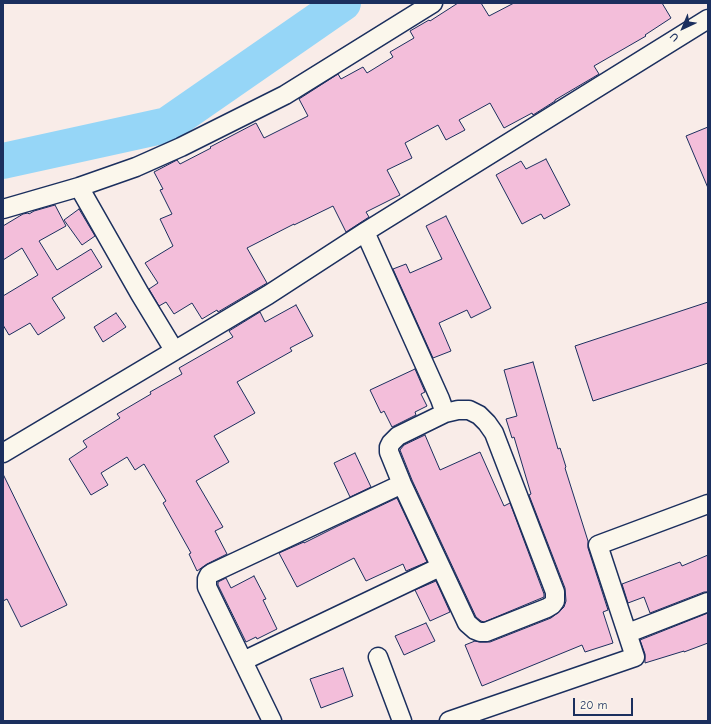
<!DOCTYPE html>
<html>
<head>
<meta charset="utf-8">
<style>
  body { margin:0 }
  #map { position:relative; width:711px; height:724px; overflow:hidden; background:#f9ece8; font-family:"Comic Neue",sans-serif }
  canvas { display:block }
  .frame { position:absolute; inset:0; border:4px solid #1b2f5e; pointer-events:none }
  .north { position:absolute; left:663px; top:8px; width:40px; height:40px; -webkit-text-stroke:3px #fbf7ec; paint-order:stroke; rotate:224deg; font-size:11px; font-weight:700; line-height:16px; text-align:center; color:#1b2f5e }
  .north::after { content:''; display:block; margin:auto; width:14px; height:18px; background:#1b2f5e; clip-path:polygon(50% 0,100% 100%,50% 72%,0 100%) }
  .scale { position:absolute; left:573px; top:698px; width:60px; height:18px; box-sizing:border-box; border:2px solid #1b2f5e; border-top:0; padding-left:5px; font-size:12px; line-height:14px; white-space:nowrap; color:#1b2f5e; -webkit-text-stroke:3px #fbf7ec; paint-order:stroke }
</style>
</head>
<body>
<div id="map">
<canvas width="711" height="724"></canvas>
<div class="frame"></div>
<div class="north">U</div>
<div class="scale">20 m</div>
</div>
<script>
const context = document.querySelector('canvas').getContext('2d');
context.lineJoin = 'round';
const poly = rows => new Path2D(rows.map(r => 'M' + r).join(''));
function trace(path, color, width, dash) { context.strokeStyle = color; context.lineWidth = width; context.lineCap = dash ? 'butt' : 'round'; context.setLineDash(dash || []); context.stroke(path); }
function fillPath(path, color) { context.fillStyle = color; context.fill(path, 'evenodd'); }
trace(poly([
  [3,161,167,125,343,3]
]), '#96d6f7', 36);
const building = poly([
  [458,3,481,3,489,16,514,3,662,3,671,18,645,35,646,36,594,66,599,74,555,100,555,101,533,115,532,113,504,128,490,103,459,120,465,130,446,140,438,125,405,143,412,158,387,170,400,195,366,212,369,217,346,232,333,206,294,225,294,224,247,248,267,283,218,312,217,310,202,319,192,303,174,314,166,302,159,306,149,289,158,283,145,263,173,246,160,219,172,214,160,190,163,189,154,172,177,160,180,164,211,148,210,147,256,123,264,138,308,116,299,99,338,74,341,79,363,67,367,73,393,57,390,52,414,38,410,31,429,20,430,21,458,3],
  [708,127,708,188,686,136,708,127],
  [546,159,570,205,544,219,541,214,522,224,496,175,521,161,526,169,546,159],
  [55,205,66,226,39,241,57,270,91,249,102,267,52,298,65,318,38,335,30,323,9,335,3,325,3,296,38,275,22,248,3,260,3,226,23,214,28,213,29,214,34,211,55,205],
  [79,209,95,236,82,245,64,220,79,209],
  [446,216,491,308,471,318,467,310,439,323,451,351,433,358,393,269,406,264,410,273,442,259,426,226,446,216],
  [708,302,708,363,593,401,575,346,708,302],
  [296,305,313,336,290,348,292,351,237,382,255,413,214,436,229,462,196,481,223,527,215,531,227,554,207,564,197,571,189,554,191,553,163,503,166,501,144,464,135,470,127,457,101,473,108,485,91,495,69,459,87,447,83,441,120,418,117,414,151,394,150,392,182,374,179,368,233,337,229,331,260,312,265,322,296,305],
  [116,313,126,327,103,342,94,327,116,313],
  [533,362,558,449,560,448,566,467,565,468,588,541,588,548,608,610,603,612,613,643,585,652,582,645,482,686,465,645,475,641,480,642,490,642,551,618,560,611,564,607,566,601,565,588,529,495,531,494,514,437,512,438,506,419,517,416,504,370,533,362],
  [415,369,425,392,421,394,427,406,415,412,416,415,392,427,384,411,381,413,370,390,415,369],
  [425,435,440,470,480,452,504,506,510,503,544,594,544,597,484,622,481,621,476,617,412,480,400,450,404,445,425,435],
  [355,453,371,487,350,497,334,463,355,453],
  [3,474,67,605,21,627,7,599,3,601,3,474],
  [397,498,427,562,406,571,403,564,366,581,354,558,297,587,279,553,304,542,304,543,338,526,397,498],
  [708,555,708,592,704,592,650,613,644,597,628,603,622,584,680,562,682,566,708,555],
  [254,576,266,599,263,600,277,629,257,639,256,637,246,642,218,585,218,582,226,578,231,588,254,576],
  [436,581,450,612,430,621,415,590,436,581],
  [708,613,708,643,684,652,684,651,645,663,645,654,640,640,708,613],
  [426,623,435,641,404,655,395,636,426,623],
  [343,668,353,696,321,708,310,679,343,668]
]);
fillPath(building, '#f3beda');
trace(building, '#1b2f5e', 1);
const street = poly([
  [79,187,140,294,174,350],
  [3,209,79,187,136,167,181,147,285,95,433,3],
  [365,232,440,399,445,413,458,410,469,410,479,415,487,423,494,433,555,592,555,601,552,605,547,608,486,632,480,632,475,630,467,623,402,484,389,452,389,447,391,443,398,436,445,413],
  [3,453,268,295,365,232,708,19],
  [628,633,708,602],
  [378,657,402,721],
  [243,661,440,567],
  [272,721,207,587,207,579,209,575,212,573,402,484],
  [449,721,635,657,598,545,708,504]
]);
trace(street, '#1b2f5e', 21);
trace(street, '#fbf7ec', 18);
</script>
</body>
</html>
